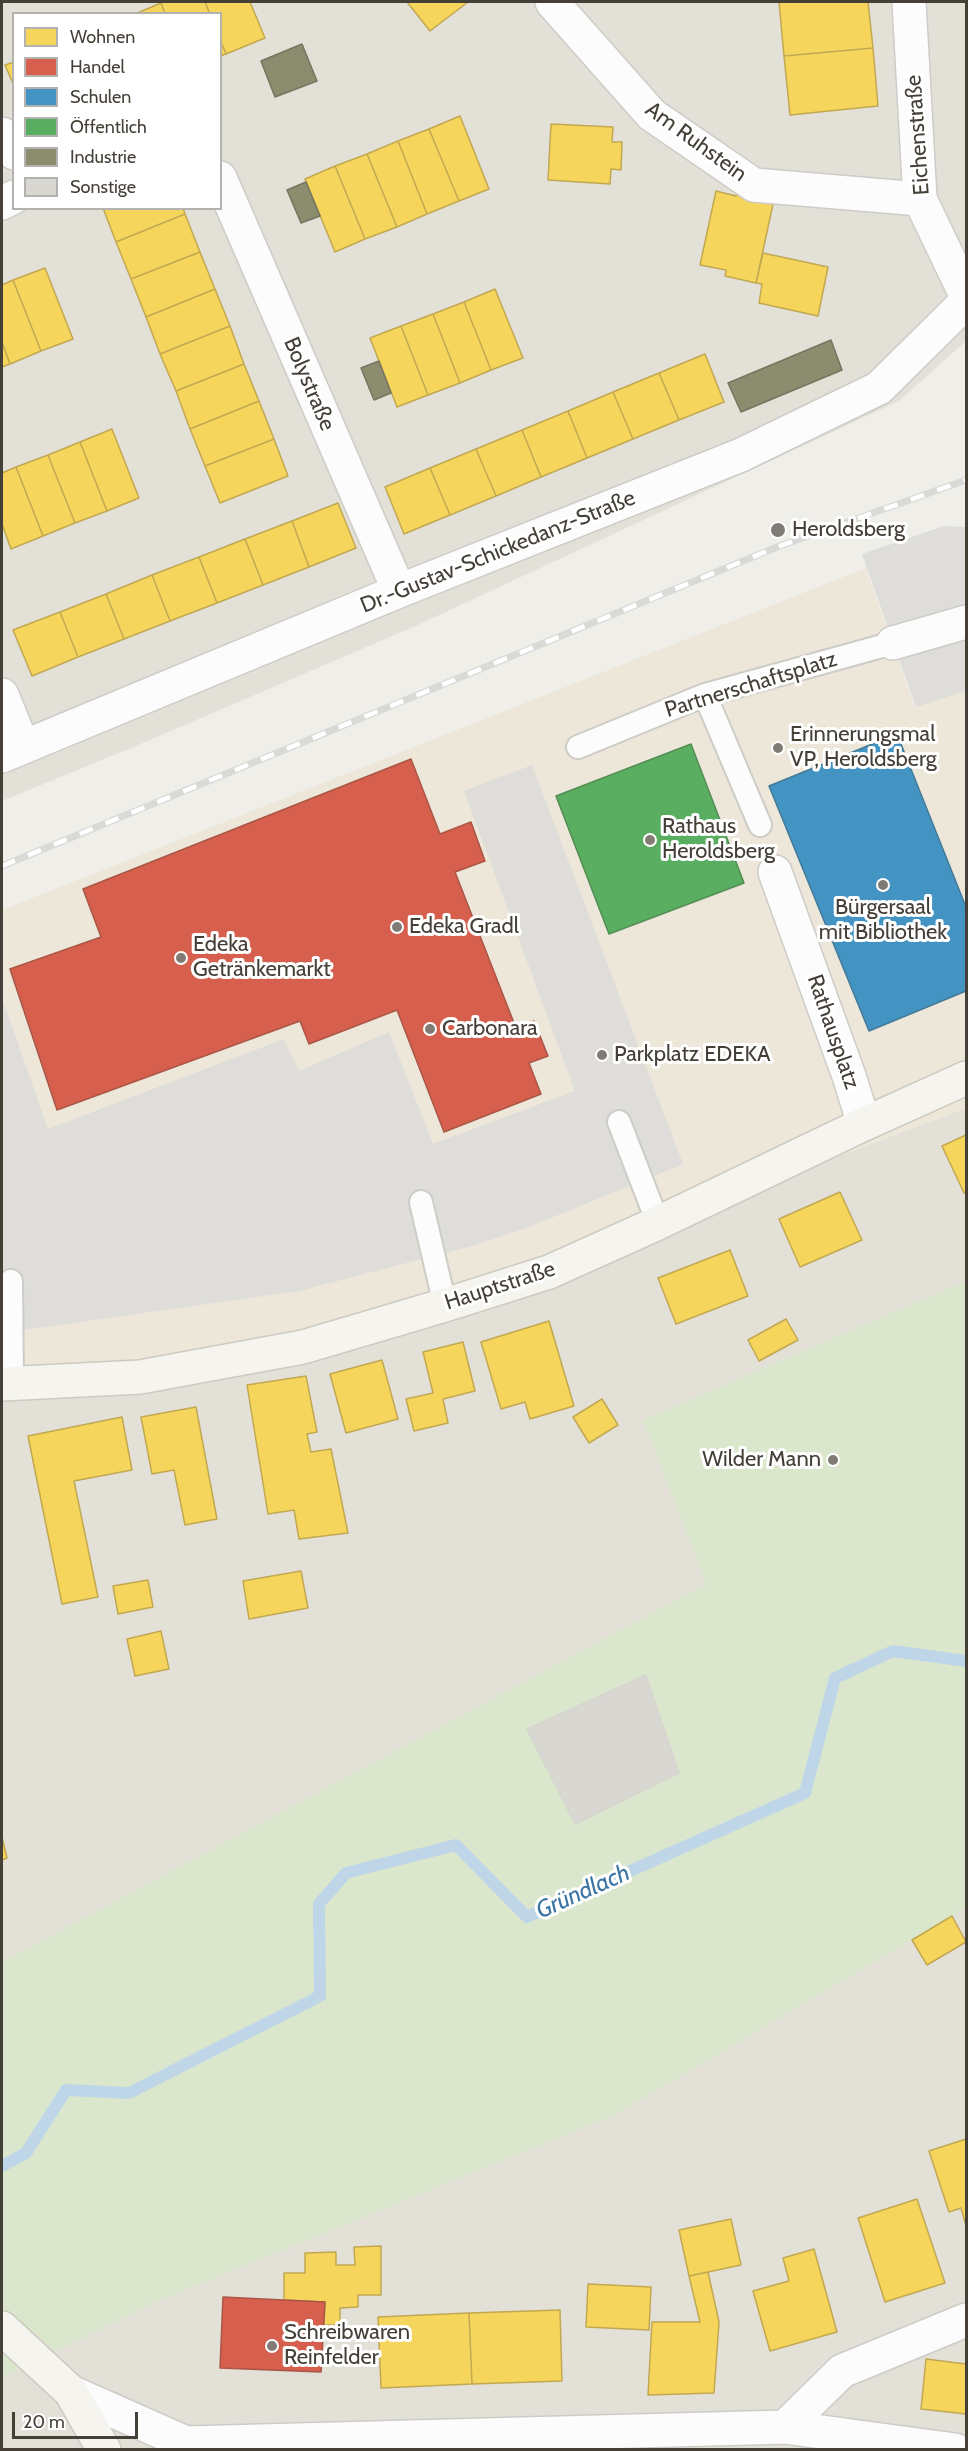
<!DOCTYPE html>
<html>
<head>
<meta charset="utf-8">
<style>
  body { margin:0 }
  #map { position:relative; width:968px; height:2451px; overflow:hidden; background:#efeee9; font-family:Cabin,sans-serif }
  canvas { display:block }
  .frame { position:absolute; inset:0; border:3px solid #443f37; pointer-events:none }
  .legend { position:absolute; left:12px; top:12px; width:210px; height:198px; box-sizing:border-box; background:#fff; border:2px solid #b4b2af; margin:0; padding:8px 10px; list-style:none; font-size:18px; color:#443f37 }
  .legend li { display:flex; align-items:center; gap:12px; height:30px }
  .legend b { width:30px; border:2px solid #b4b2af }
  .scale { position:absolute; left:12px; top:2412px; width:126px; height:27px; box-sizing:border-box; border:3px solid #443f37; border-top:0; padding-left:8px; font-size:18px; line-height:21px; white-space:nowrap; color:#443f37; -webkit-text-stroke:4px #fff; paint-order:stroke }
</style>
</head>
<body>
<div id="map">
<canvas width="968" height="2451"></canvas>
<div class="frame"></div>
<ul class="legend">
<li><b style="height:16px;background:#f6d55c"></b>Wohnen</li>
<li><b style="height:16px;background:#d6604d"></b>Handel</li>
<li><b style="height:16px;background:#4393c3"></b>Schulen</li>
<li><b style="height:16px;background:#5aae61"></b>Öffentlich</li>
<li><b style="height:16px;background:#8c8c6e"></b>Industrie</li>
<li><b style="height:16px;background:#d9d7d2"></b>Sonstige</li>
</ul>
<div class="scale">20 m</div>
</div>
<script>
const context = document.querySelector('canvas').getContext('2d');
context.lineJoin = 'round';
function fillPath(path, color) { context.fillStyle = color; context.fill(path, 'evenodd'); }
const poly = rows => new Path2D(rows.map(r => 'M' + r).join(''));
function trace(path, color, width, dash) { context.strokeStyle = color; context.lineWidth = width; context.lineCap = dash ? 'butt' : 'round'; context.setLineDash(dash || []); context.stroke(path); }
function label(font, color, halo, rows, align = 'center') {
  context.font = font + ' Cabin,sans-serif'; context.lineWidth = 6; context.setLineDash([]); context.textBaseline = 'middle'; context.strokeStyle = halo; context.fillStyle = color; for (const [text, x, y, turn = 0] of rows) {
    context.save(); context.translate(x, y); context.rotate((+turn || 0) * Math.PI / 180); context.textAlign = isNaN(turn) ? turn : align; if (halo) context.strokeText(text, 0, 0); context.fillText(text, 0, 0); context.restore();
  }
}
fillPath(poly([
  [2,2,966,2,966,341,899,401,420,624,131,748,2,801],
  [14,14,220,14,220,208,14,208],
  [966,1108,966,1281,643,1420,707,1584,2,1962,2,1377,546,1267],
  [966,1908,966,2449,2,2450,2,2378,151,2304,617,2114]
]), '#e3e0d8');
fillPath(poly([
  [866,568,915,707,966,691,966,1108,546,1267,446,1298,140,1370,2,1377,2,910]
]), '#ede7da');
fillPath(poly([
  [966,1281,966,1908,617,2114,151,2304,2,2378,2,1962,706,1584,643,1420]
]), '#dbe7cc');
fillPath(poly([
  [944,526,966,527,966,691,916,707,862,554],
  [532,765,683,1164,529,1227,472,1246,299,1291,2,1333,2,998,48,1129,284,1039,299,1071,389,1032,433,1144,575,1091,464,791]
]), '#deddd9');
const homes = poly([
  [164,2,205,2,210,14,165,14,161,3,164,2],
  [205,2,250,2,265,38,226,54,220,40,220,14,210,14,205,2],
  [407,2,468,2,430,31,407,2],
  [779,2,868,2,873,48,784,56,779,2],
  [161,3,165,14,135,14,161,3],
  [220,40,226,54,220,56,220,40],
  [873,48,878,106,790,115,784,56,873,48],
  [14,62,14,86,5,65,14,62],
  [460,116,489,189,459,201,429,129,460,116],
  [551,124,613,127,612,142,622,142,621,170,611,169,610,184,548,180,551,124],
  [429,129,459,201,427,214,398,141,429,129],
  [398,141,427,214,397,227,367,154,398,141],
  [367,154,397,227,365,239,335,166,367,154],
  [335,166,365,239,335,252,305,179,335,166],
  [738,189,755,200,773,204,756,283,725,276,726,270,700,265,716,191,736,196,738,189],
  [103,208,183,208,185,214,116,242,103,208],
  [185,214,200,252,131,279,116,242,185,214],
  [200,252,215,289,146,317,131,279,200,252],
  [763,253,828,267,818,316,759,303,762,284,756,283,763,253],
  [45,268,73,339,41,351,13,280,45,268],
  [13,280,41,351,10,364,2,342,2,285,13,280],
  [215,289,230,326,160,354,146,317,215,289],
  [495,289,523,358,491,370,464,302,495,289],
  [464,302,491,370,460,383,433,314,464,302],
  [433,314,460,383,428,395,401,326,433,314],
  [230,326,244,364,176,391,160,354,230,326],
  [401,326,428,395,397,407,370,338,401,326],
  [2,342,10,364,2,367,2,342],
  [705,354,724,402,679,420,659,373,705,354],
  [244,364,259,401,190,429,176,391,244,364],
  [659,373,679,420,633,439,613,392,659,373],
  [613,392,633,439,587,458,568,411,613,392],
  [259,401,274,439,205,466,190,429,259,401],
  [568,411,587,458,541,477,522,430,568,411],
  [112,429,139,498,107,511,80,442,112,429],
  [522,430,541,477,496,496,476,449,522,430],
  [274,439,288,476,220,503,205,466,274,439],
  [80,442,107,511,75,523,48,455,80,442],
  [476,449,496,496,450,515,430,468,476,449],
  [48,455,75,523,43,536,16,467,48,455],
  [16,467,43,536,11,549,2,524,2,473,16,467],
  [430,468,450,515,404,534,385,487,430,468],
  [338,503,356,548,309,567,292,521,338,503],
  [292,521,309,567,263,585,245,539,292,521],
  [245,539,263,585,217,603,199,557,245,539],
  [199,557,217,603,170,621,152,575,199,557],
  [152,575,170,621,124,639,106,594,152,575],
  [106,594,124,639,78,657,60,612,106,594],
  [60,612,78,657,32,676,13,630,60,612],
  [966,1135,966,1192,964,1193,942,1146,966,1135],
  [840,1192,862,1240,800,1267,779,1219,840,1192],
  [730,1250,748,1296,676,1324,658,1278,730,1250],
  [786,1319,798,1340,759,1361,748,1340,786,1319],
  [549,1321,574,1406,530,1419,525,1402,501,1409,481,1342,549,1321],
  [463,1342,475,1391,443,1399,448,1423,414,1431,406,1399,433,1393,423,1352,463,1342],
  [382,1360,398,1419,346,1433,330,1374,382,1360],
  [306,1376,317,1432,307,1434,311,1452,331,1449,348,1533,299,1539,294,1510,268,1514,247,1385,306,1376],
  [602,1399,618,1425,589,1443,573,1417,602,1399],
  [196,1407,217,1519,185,1525,174,1470,152,1474,141,1417,196,1407],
  [122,1417,132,1470,74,1481,98,1597,62,1604,28,1436,122,1417],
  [301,1571,308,1608,249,1619,243,1581,301,1571],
  [148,1580,153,1607,118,1614,113,1586,148,1580],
  [161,1631,169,1669,135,1676,127,1639,161,1631],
  [2,1837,7,1858,2,1860,2,1837],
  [952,1916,966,1942,927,1965,912,1940,952,1916],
  [966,2139,966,2226,961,2208,949,2212,929,2151,966,2139],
  [917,2199,945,2283,885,2302,858,2218,917,2199],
  [731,2219,741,2265,689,2276,679,2230,731,2219],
  [381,2246,381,2295,358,2295,358,2307,340,2308,340,2325,324,2325,325,2302,284,2300,284,2273,305,2273,305,2253,336,2252,336,2265,355,2265,354,2247,381,2246],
  [814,2249,837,2332,770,2351,753,2291,789,2281,783,2258,814,2249],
  [708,2272,719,2322,714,2393,648,2395,652,2322,700,2322,689,2276,708,2272],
  [588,2284,651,2287,649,2330,586,2327,588,2284],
  [560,2310,562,2381,472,2384,469,2313,560,2310],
  [469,2313,472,2384,381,2388,378,2317,469,2313],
  [926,2359,966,2364,966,2414,921,2409,926,2359]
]);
fillPath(homes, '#f6d55c');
trace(homes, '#c1a851', 1.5);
const shops = poly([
  [411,759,440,834,471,822,485,861,455,872,516,1028,534,1021,548,1056,529,1063,541,1094,444,1132,397,1010,309,1044,300,1021,57,1110,10,969,101,937,83,889,411,759],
  [223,2297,325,2302,321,2372,220,2368,223,2297]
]);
fillPath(shops, '#d6604d');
trace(shops, '#aa5646', 1.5);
const schools = poly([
  [897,734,966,907,966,991,869,1031,769,786,897,734]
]);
fillPath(schools, '#4393c3');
trace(schools, '#437a99', 1.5);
const public = poly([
  [691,744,744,883,609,934,556,796,691,744]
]);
fillPath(public, '#5aae61');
trace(public, '#538d54', 1.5);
const industry = poly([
  [302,44,317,81,275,97,261,61,302,44],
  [306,182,320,216,301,223,287,190,306,182],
  [831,340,842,370,741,412,728,383,831,340],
  [379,361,391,393,374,400,361,368,379,361]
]);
fillPath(industry, '#8c8c6e');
trace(industry, '#76755e', 1.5);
trace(poly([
  [2,2166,26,2153,66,2090,129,2093,320,1996,319,1904,346,1873,456,1845,527,1917,805,1793,835,1678,893,1651,966,1661]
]), '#bfd6e8', 12);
const building = poly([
  [646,1675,679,1773,575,1824,527,1729,646,1675]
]);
fillPath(building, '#d9d7d2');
trace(building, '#d7d5cf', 1.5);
const lane = poly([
  [705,695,760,825],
  [578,747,705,695,893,643],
  [619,1122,658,1223],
  [421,1202,445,1305],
  [11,1281,12,1383]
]);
const street = poly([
  [552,2,652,115,754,185,920,199],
  [909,2,920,199,966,295],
  [2,134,14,153],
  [220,178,399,591],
  [2,203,14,197],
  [893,643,966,622],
  [2,695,23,747],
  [2,756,399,591,741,455,879,388,966,302],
  [775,872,849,1076,864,1124],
  [71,2392,186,2443,785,2427,955,2450],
  [785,2427,842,2371,966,2320]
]);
const secondary = poly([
  [2,1384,140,1377,303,1347,445,1305,549,1272,658,1223,864,1124,966,1078],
  [2,2328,71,2392,104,2450]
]);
trace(lane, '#cdccc7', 26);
trace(street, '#cdccc7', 36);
trace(secondary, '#cdcbc1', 36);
trace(lane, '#fdfcfc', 22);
trace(street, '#fdfcfc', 33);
trace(secondary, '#f5f4ef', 33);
const rail = poly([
  [2,866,777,547,966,480]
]);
trace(rail, '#d9d9d8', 7);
trace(rail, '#fff', 4.5, [14]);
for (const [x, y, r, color] of [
  [778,530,8,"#807c75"],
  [778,748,6,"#807c75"],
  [650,840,6,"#807c75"],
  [883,885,6,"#807c75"],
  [397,927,6,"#807c75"],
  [181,958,6,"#807c75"],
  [430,1029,6,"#807c75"],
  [602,1055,6,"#807c75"],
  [833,1460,6,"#807c75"],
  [272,2346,6,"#807c75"]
]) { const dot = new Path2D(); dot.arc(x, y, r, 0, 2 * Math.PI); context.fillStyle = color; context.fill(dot); trace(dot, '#fff', 2); }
label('22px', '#443f37', '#fff', [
  ["Eichenstraße",918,135,-94],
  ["Am Ruhstein",696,142,36],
  ["Bolystraße",309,384,67],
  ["Dr.-Gustav-Schickedanz-Straße",498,552,-22],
  ["Partnerschaftsplatz",751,685,-17],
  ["Rathausplatz",833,1032,71],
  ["Hauptstraße",500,1286,-18]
]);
label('22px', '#443f37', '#fff', [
  ["Heroldsberg",792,530],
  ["Erinnerungsmal",790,735],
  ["VP, Heroldsberg",790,760],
  ["Rathaus",662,827],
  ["Heroldsberg",662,852],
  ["Bürgersaal",883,908,"center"],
  ["mit Bibliothek",883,933,"center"],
  ["Edeka Gradl",409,927],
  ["Edeka",193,945],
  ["Getränkemarkt",193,970],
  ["Carbonara",442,1029],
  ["Parkplatz EDEKA",614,1055],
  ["Wilder Mann",821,1460,"right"],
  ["Schreibwaren",284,2333],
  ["Reinfelder",284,2358]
], 'left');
label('italic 24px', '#3c74a4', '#fff', [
  ["Gründlach",583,1892,-24]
]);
</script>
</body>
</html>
